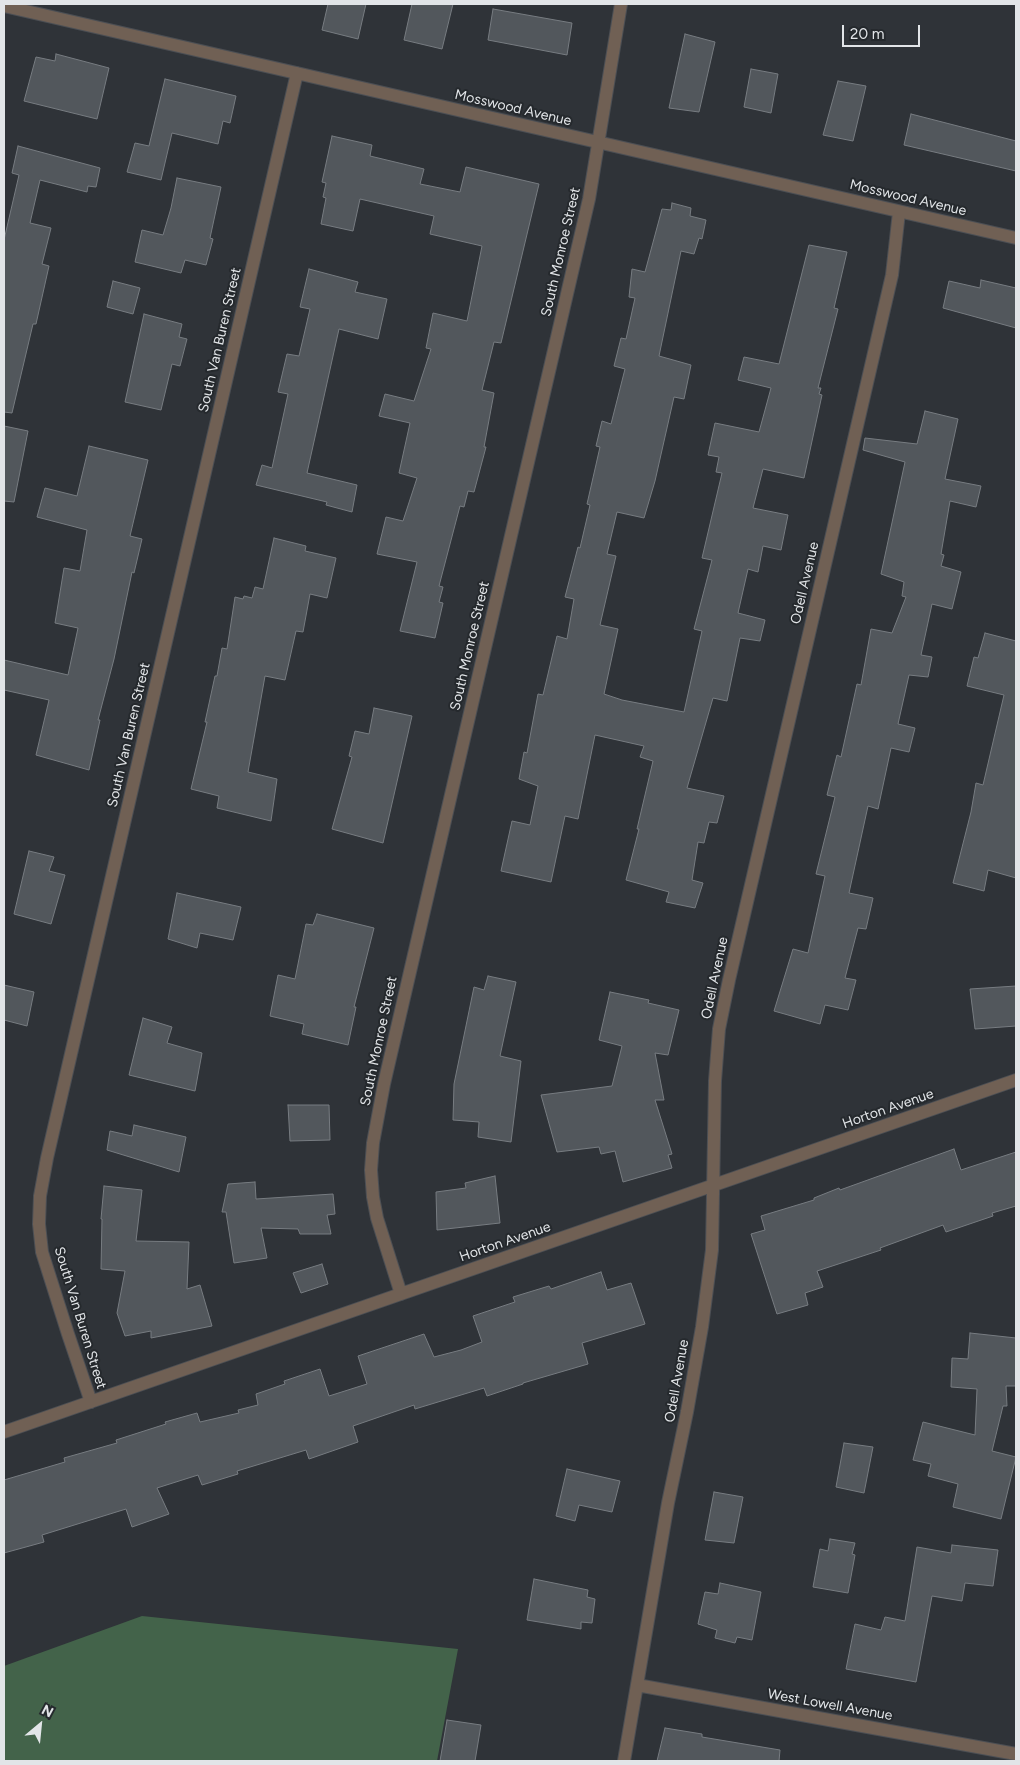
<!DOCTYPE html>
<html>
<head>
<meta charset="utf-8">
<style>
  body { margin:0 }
  #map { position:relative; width:1020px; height:1765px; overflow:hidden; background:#2f3338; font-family:Figtree,sans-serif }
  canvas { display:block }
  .frame { position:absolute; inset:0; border:5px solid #e2e5e8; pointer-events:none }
  .north { position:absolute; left:15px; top:1700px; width:50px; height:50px; -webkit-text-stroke:4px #25292d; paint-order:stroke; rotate:28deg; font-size:14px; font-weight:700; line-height:20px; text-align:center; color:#e2e5e8 }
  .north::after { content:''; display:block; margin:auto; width:18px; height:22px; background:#e2e5e8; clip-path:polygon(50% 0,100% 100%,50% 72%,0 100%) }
  .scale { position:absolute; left:842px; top:25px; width:78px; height:22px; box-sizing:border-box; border:2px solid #e2e5e8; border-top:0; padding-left:6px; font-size:15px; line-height:18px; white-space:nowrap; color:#e2e5e8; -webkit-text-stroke:4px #25292d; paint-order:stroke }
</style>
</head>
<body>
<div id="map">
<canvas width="1020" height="1765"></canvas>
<div class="frame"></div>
<div class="north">N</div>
<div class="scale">20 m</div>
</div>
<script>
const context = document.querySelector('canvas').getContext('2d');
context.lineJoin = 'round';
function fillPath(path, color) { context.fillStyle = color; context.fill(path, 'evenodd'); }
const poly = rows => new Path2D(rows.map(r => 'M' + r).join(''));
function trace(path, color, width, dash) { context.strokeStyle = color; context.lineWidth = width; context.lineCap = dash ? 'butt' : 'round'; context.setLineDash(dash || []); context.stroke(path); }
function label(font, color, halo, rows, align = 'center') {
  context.font = font + ' Figtree,sans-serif'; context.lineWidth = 4; context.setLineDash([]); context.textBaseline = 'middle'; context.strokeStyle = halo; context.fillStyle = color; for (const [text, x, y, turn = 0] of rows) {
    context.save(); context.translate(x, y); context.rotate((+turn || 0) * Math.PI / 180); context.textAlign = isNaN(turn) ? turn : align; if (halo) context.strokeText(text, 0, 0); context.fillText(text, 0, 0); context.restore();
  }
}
fillPath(poly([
  [142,1616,458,1649,437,1761,4,1761,4,1666]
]), '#43634a');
const building = poly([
  [328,4,366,4,358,39,322,30,328,4],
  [412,4,453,4,442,49,404,40,412,4],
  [493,9,572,23,567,55,488,40,493,9],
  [685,34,715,42,699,112,669,108,685,34],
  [56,54,109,68,97,119,24,101,36,57,55,61,56,54],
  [751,69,778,74,771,113,744,107,751,69],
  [165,79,236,96,230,123,223,121,218,144,172,133,161,180,127,172,135,143,149,146,165,79],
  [838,81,866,86,853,141,823,135,838,81],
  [911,114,1016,141,1016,171,904,145,911,114],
  [332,136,372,145,370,156,424,169,420,184,460,192,466,167,539,184,501,343,494,342,482,390,494,393,484,447,486,447,474,492,468,491,464,507,460,506,439,586,443,587,439,602,443,603,435,638,400,631,417,562,377,554,386,517,403,521,417,478,399,473,410,423,379,416,385,394,414,401,431,349,426,348,433,313,467,321,482,246,430,234,434,216,360,199,353,231,321,224,326,198,323,197,326,183,322,182,332,136],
  [18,146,100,168,96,187,88,186,87,192,40,180,30,223,51,228,42,264,49,266,36,324,33,324,12,413,4,412,4,240,19,175,12,173,18,146],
  [177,178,221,187,210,238,213,239,206,265,185,260,181,273,135,262,142,230,163,235,171,208,177,178],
  [672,203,691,208,690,216,706,220,702,239,699,238,694,254,681,251,659,356,691,365,684,399,674,397,655,481,644,518,617,512,607,554,616,556,600,625,618,629,604,694,622,700,684,712,702,631,694,629,712,560,702,558,722,473,716,472,719,457,708,455,715,423,759,432,771,388,738,380,744,357,779,364,809,245,847,252,834,308,838,309,818,388,821,388,819,394,822,395,804,478,763,469,753,508,788,515,781,550,763,546,758,572,748,569,738,613,765,620,760,641,740,638,727,701,713,698,687,788,724,796,717,823,709,822,704,843,698,842,692,880,703,883,695,908,666,902,669,892,626,880,639,829,637,829,653,761,640,757,644,746,595,735,578,819,565,816,551,882,501,871,512,821,530,825,538,786,519,779,524,752,527,753,538,694,543,695,557,636,567,639,574,599,565,597,578,547,580,548,590,505,587,504,600,447,596,446,602,421,611,424,625,369,614,366,621,338,626,339,635,298,629,297,632,269,645,272,662,209,671,210,672,203],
  [309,269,358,282,355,292,387,299,378,339,339,329,307,473,357,485,352,512,326,505,327,502,256,485,262,465,272,468,288,394,278,392,287,354,299,356,310,309,300,307,309,269],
  [981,280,1016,288,1016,328,943,308,949,281,980,288,981,280],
  [113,281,140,288,133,314,107,307,113,281],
  [144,314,182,324,179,337,187,339,180,366,172,364,161,410,125,402,144,314],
  [925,411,958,419,945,479,981,486,976,507,950,501,941,554,944,555,941,566,961,572,952,609,932,604,921,655,932,657,928,677,909,675,898,724,915,728,909,752,891,748,878,809,868,806,849,893,873,898,866,929,858,928,845,978,856,980,848,1010,825,1005,820,1024,774,1011,793,949,808,953,825,876,816,874,835,797,827,795,837,755,841,757,857,684,861,685,871,629,892,633,906,597,902,596,904,582,881,574,905,462,863,450,865,438,917,444,925,411],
  [4,426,28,431,14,502,4,501,4,426],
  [89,446,148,460,130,536,142,539,134,573,132,572,114,659,98,720,100,720,89,770,36,755,49,700,4,690,4,660,68,675,78,628,55,623,64,568,80,571,87,530,37,517,45,488,77,496,89,446],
  [274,538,306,546,305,551,336,558,327,598,310,594,303,632,296,631,285,680,265,676,248,772,277,779,271,821,217,808,219,796,191,789,207,722,205,722,215,676,217,676,222,648,227,649,235,597,243,599,244,596,252,598,255,587,263,589,274,538],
  [985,633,1016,641,1016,878,988,870,984,891,953,883,971,812,976,783,983,785,1004,695,967,686,974,657,978,658,985,633],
  [374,708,412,716,383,843,332,829,352,757,349,756,355,731,369,734,374,708],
  [29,851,54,857,49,871,65,875,51,924,14,914,29,851],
  [177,893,241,907,233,940,200,933,197,948,168,939,177,893],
  [317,914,374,928,354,1007,356,1007,348,1045,302,1034,304,1024,270,1016,278,975,295,979,306,924,313,925,317,914],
  [488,976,516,982,500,1056,521,1061,511,1142,478,1137,479,1122,453,1120,454,1084,474,987,484,990,488,976],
  [4,985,34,992,27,1026,4,1020,4,985],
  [1016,986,1016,1026,975,1029,970,989,1016,986],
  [610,992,649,1000,648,1003,679,1010,668,1055,655,1053,664,1100,655,1100,672,1154,668,1155,672,1168,623,1182,615,1151,601,1154,599,1147,557,1152,541,1095,612,1086,622,1046,599,1040,610,992],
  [143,1018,172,1027,167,1043,202,1053,195,1091,129,1075,143,1018],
  [288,1105,329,1105,330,1140,290,1141,288,1105],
  [134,1125,186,1137,179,1172,107,1150,110,1131,132,1136,134,1125],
  [954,1149,961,1170,1016,1152,1016,1206,992,1213,993,1216,946,1232,943,1225,880,1248,881,1250,817,1271,823,1287,805,1293,808,1305,777,1314,751,1234,765,1230,761,1216,814,1200,814,1198,839,1188,840,1190,954,1149],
  [495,1176,500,1223,437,1230,436,1192,466,1188,465,1183,495,1176],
  [255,1182,256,1199,333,1194,335,1214,327,1215,331,1234,300,1234,298,1229,261,1228,267,1258,234,1263,226,1212,222,1212,228,1184,255,1182],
  [104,1186,142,1190,136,1241,189,1242,187,1289,200,1285,212,1326,151,1338,151,1331,125,1336,117,1313,125,1271,101,1269,102,1219,101,1219,104,1186],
  [322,1264,328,1284,301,1293,293,1273,322,1264],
  [601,1272,607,1290,631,1283,645,1324,582,1343,588,1364,523,1383,523,1384,487,1396,484,1388,415,1409,414,1405,353,1426,358,1442,309,1459,306,1450,237,1471,238,1474,202,1485,198,1475,157,1488,169,1514,132,1527,126,1509,42,1535,44,1542,4,1553,4,1480,65,1462,64,1458,117,1443,116,1440,166,1424,165,1422,197,1413,200,1422,239,1413,238,1410,258,1405,256,1394,285,1384,284,1381,320,1369,329,1396,367,1384,358,1356,424,1334,434,1357,461,1350,482,1342,473,1316,515,1302,513,1297,549,1286,551,1289,601,1272],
  [970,1333,1016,1338,1016,1386,1006,1386,1007,1406,1003,1406,992,1451,1016,1457,1001,1519,953,1507,958,1484,928,1476,931,1464,913,1460,923,1422,975,1435,977,1389,951,1387,952,1358,968,1359,970,1333],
  [844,1443,873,1447,864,1493,836,1487,844,1443],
  [567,1469,620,1481,612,1512,579,1505,575,1521,556,1516,567,1469],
  [714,1492,743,1497,734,1543,705,1540,714,1492],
  [830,1539,855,1543,852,1554,855,1555,848,1593,813,1587,820,1549,828,1551,830,1539],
  [952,1545,998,1550,993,1586,965,1583,962,1601,932,1596,916,1682,846,1669,855,1624,881,1630,885,1617,905,1621,917,1547,951,1553,952,1545],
  [534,1579,588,1590,587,1597,595,1599,592,1623,581,1622,581,1629,527,1620,534,1579],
  [720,1583,761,1592,752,1640,737,1637,735,1643,715,1638,717,1630,698,1624,705,1592,718,1594,720,1583],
  [447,1720,481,1725,475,1761,440,1761,447,1720],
  [665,1728,702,1734,702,1737,780,1750,779,1761,657,1761,665,1728]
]);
fillPath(building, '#52575c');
trace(building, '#777c81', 1);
const street = poly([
  [4,6,1016,238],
  [401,1294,377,1218,373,1197,371,1170,373,1143,384,1084,589,199,621,4],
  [91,1402,68,1334,42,1252,39,1224,40,1196,47,1158,297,73],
  [4,1432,1016,1080],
  [637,1685,1016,1754],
  [624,1761,668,1503,687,1412,702,1327,712,1250,715,1081,719,1029,729,980,892,275,899,212]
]);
trace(street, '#4c4f54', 14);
trace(street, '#706054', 12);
label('14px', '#e2e5e8', '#25292d', [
  ["Mosswood Avenue",513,108,13],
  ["Mosswood Avenue",908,198,13],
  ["South Monroe Street",561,252,-77],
  ["South Van Buren Street",220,340,-77],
  ["Odell Avenue",805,583,-77],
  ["South Monroe Street",470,646,-77],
  ["South Van Buren Street",129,735,-77],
  ["Odell Avenue",715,978,-78],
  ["South Monroe Street",379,1041,-78],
  ["Horton Avenue",888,1109,-19],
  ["Horton Avenue",505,1242,-19],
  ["South Van Buren Street",80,1318,73],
  ["Odell Avenue",677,1381,-80],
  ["West Lowell Avenue",830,1705,10]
]);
</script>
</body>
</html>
